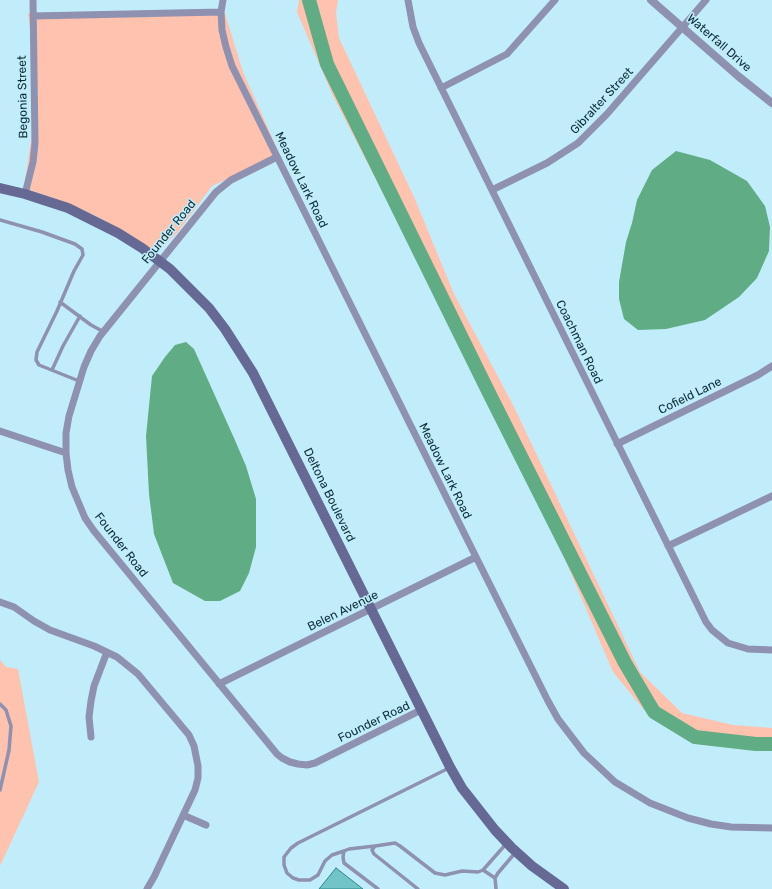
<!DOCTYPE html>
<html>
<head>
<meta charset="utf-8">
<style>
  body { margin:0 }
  canvas { display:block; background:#c1edfb }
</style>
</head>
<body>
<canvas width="772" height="889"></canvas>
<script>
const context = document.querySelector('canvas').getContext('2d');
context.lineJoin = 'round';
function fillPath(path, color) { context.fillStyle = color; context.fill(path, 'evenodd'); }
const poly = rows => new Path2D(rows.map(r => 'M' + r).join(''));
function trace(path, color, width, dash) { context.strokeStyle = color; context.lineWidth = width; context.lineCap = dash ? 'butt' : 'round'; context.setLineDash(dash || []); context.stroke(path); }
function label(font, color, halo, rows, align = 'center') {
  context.font = font + ' Rubik,sans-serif'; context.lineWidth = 3; context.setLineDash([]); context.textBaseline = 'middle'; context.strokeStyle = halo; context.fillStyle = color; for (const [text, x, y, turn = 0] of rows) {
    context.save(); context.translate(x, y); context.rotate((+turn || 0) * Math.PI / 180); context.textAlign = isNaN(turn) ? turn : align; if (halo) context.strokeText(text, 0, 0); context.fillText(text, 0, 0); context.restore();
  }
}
fillPath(poly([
  [299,0,338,0,336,13,339,38,414,197,454,294,513,405,640,672,682,713,733,725,772,728,772,747,682,737,644,710,613,672,532,482,333,96,297,12],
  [224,10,243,72,280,155,212,186,178,232,156,253,120,229,94,215,69,204,24,188,38,93,28,13],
  [0,660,6,667,18,669,39,782,0,866]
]), '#fec2ae');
fillPath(poly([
  [676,151,710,160,747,181,765,206,770,227,769,251,757,278,739,297,705,320,666,329,638,330,624,319,619,299,619,282,626,242,632,223,637,200,652,170],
  [186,342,194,349,234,438,246,466,256,499,256,547,249,573,240,591,220,601,205,601,173,583,154,534,149,494,146,436,152,376,165,357,175,345]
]), '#60ac84');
trace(poly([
  [309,0,327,64,490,395,625,663,654,712,695,737,756,744,772,744]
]), '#60ac84', 14);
const building = poly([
  [336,868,363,889,319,889,336,868]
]);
fillPath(building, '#71c5c9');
trace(building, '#2e868a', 1);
trace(poly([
  [0,220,42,232,75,244,82,249,83,255,74,271,57,311,37,352,36,360,39,365,79,381],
  [60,302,91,325,104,332],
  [52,370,63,346,80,316],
  [0,704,6,710,11,726,9,750,0,790],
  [375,846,349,849,344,851,343,857,344,863,378,889],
  [344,851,332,855,325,861,318,875,310,880,299,880,293,878,287,873,284,865,284,857,291,848,298,843,449,768],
  [483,870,495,878],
  [418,889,374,854,372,850,375,846,395,843,400,846,435,873,445,875,462,871,478,872,483,870,506,844],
  [496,889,495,878,498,873,515,853]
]), '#8e91af', 3.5);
trace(poly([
  [223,0,221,12,222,30,226,47,232,66,476,557,548,701,558,719,584,753,599,767,615,782,650,803,688,818,711,824,731,827,772,828],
  [408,0,413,27,419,43,706,622,712,630,728,643,748,649,772,650],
  [33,16,221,12],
  [441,88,507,54,555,0],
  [277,157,231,180,216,192,100,336,91,351,84,367,69,416,66,433,66,453,68,470,72,487,85,518,94,531,277,754,282,758,290,762,298,764,307,765,315,763,421,710],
  [492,190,547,163,578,143,607,114,706,0],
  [25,194,33,162,35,143,33,0],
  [0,431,66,453],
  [617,444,758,375,772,366],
  [668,546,772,496],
  [0,602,14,607,34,621,50,630,94,646,117,657,138,674,189,735,194,746,198,766,198,778,195,790,154,877,147,889],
  [219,684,476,557],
  [91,737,89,717,91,701,94,686,107,652],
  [183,815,206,825]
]), '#8e91af', 7);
trace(poly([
  [651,0,738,76,772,103]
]), '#8e91af', 8);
trace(poly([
  [0,188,25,194,68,208,118,233,142,248,170,269,209,308,225,329,253,373,450,767,462,788,495,830,512,848,532,866,564,889]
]), '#656993', 10);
label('12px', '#0a2b34', '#c1edfb', [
  ["Waterfall Drive",719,43,41],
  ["Begonia Street",23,97,-91],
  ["Gibralter Street",602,101,-47],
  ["Meadow Lark Road",301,180,64],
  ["Founder Road",169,232,-51],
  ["Coachman Road",579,342,64],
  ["Cofield Lane",690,396,-26],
  ["Meadow Lark Road",445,471,64],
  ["Deltona Boulevard",329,495,64],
  ["Founder Road",121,545,52],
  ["Belen Avenue",343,611,-26],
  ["Founder Road",374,722,-26]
]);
</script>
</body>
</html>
